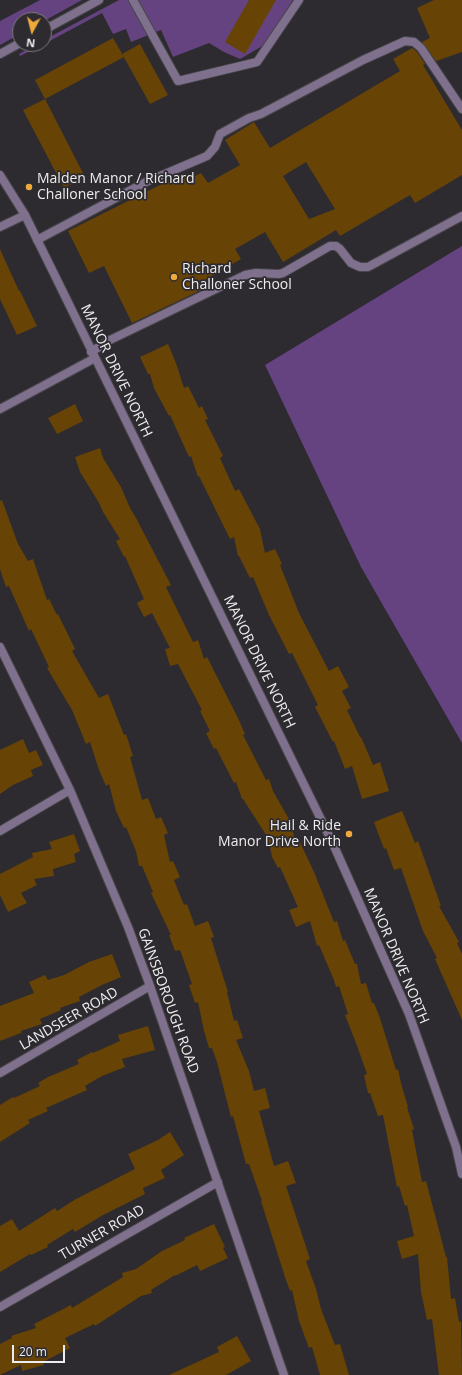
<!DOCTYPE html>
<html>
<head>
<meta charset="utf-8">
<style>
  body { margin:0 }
  #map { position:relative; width:462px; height:1375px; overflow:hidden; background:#2d2b2f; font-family:"Open Sans",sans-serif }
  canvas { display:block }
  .north { position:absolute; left:12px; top:12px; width:40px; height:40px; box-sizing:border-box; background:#2d2b2f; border:1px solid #7a787b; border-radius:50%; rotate:187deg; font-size:11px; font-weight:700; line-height:16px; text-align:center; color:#edecee }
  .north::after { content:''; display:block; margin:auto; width:14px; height:18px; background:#eea83c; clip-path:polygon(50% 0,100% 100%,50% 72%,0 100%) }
  .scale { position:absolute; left:12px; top:1345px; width:53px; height:18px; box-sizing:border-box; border:2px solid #edecee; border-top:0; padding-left:5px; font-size:12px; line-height:14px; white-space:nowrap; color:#edecee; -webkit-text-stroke:3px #2d2b2f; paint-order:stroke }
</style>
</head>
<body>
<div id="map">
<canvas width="462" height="1375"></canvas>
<div class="north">N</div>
<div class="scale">20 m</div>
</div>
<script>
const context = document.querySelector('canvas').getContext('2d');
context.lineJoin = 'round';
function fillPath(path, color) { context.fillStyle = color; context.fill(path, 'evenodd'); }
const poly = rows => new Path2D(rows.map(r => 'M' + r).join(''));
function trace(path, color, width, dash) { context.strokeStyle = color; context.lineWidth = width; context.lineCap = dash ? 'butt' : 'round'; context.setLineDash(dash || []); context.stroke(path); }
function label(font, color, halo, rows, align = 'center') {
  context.font = font + ' "Open Sans",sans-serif'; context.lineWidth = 3.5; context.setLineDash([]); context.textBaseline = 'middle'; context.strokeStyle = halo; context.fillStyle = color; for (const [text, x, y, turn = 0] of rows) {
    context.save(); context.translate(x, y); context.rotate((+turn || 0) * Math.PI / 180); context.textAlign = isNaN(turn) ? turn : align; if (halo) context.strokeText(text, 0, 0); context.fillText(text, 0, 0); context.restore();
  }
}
fillPath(poly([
  [40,0,82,0,44,21,44,20,20,20,20,34,0,45,0,21],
  [119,0,293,0,266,44,240,59,224,52,209,43,173,57,161,30,131,42,126,29,113,34,102,13,44,44,44,40],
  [37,44,44,44,20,56,19,54],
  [462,246,462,743,361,567,265,365]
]), '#644380');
fillPath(poly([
  [249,0,276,0,245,54,225,42],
  [434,0,462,0,462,52,436,61,422,42,430,38,417,8],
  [113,38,124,57,45,99,35,80],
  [140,44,168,95,150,104,122,54],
  [412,48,417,52,425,64,423,65,462,130,462,175,415,203,410,195,340,236,336,230,283,262,265,232,235,249,241,259,200,283,203,289,132,323,104,266,89,273,68,231,184,173,188,180,201,173,208,183,240,165,225,140,254,122,270,148,400,71,393,59],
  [306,162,335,209,309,219,283,176],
  [45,99,85,177,64,188,23,110],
  [0,249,19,291,20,291,37,326,17,335,0,299],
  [168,344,176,363,184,388,188,386,199,408,202,406,208,419,205,420,223,456,220,458,235,491,239,489,260,529,265,553,275,549,282,564,280,565,299,613,329,671,338,666,349,687,342,691,351,708,347,710,360,737,361,737,373,765,380,762,389,791,362,799,352,766,345,769,334,741,333,742,315,707,318,705,292,653,289,654,269,615,253,577,250,578,239,556,238,556,234,537,230,539,199,476,198,477,191,456,189,457,170,415,169,416,154,388,150,374,148,374,140,357],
  [75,404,83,421,57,434,48,418],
  [100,448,103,458,121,487,130,508,136,518,171,585,166,587,193,642,198,640,204,659,207,657,238,718,245,734,243,735,266,780,269,779,273,791,290,821,295,840,298,838,314,872,334,922,337,921,343,941,345,940,355,964,357,964,361,984,366,983,372,1003,374,1003,380,1018,396,1070,398,1069,401,1083,408,1107,407,1107,414,1129,412,1130,422,1182,426,1181,439,1230,446,1257,447,1257,451,1299,455,1298,459,1322,461,1321,462,1375,439,1375,432,1319,427,1320,421,1292,418,1254,402,1259,397,1241,414,1236,407,1205,405,1206,399,1186,397,1187,383,1115,378,1116,370,1093,368,1093,364,1075,367,1074,356,1043,345,1015,348,1014,339,986,336,987,334,980,319,945,317,946,310,921,296,927,289,910,298,907,280,867,278,868,272,857,268,838,243,799,242,799,236,782,234,783,216,748,214,749,206,733,210,731,200,711,202,710,178,664,170,666,165,649,170,648,152,613,144,617,137,603,144,599,125,556,124,557,116,541,120,539,103,512,99,503,80,472,75,457],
  [2,500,18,544,28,561,33,559,47,600,49,599,57,615,58,614,75,649,72,651,99,698,108,694,124,735,126,734,133,756,130,757,142,800,148,798,156,819,161,817,168,833,164,835,170,862,173,861,180,877,174,880,184,905,187,904,195,926,208,921,214,937,211,938,228,992,227,992,234,1021,237,1020,243,1038,236,1040,249,1071,254,1091,265,1088,270,1108,259,1111,274,1166,288,1161,296,1183,286,1186,310,1259,306,1261,316,1289,321,1309,335,1345,340,1344,349,1375,320,1375,312,1347,309,1348,299,1321,292,1290,290,1291,285,1277,261,1201,262,1201,249,1164,246,1164,233,1116,231,1117,217,1062,212,1048,209,1048,204,1031,198,1002,195,1003,189,985,192,984,180,950,175,951,169,935,171,935,151,893,153,892,142,866,139,866,136,851,126,827,124,828,116,811,109,784,106,786,99,770,90,742,86,744,72,710,47,668,49,667,31,629,29,631,9,586,6,587,0,569,0,501],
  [23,739,29,753,36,750,43,765,31,770,33,776,13,785,0,794,0,750],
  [402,811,415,843,418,841,441,906,439,906,459,942,457,943,462,954,462,1020,435,959,437,958,423,931,401,868,394,870,386,848,384,849,374,822],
  [74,834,80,851,74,854,76,862,53,869,54,876,34,879,37,885,21,893,27,903,8,912,0,895,0,874,33,857,32,853,52,849,49,842],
  [112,954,121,977,102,985,79,997,80,1001,60,1008,61,1010,40,1019,42,1024,21,1031,21,1033,0,1041,0,1006,34,993,29,982,45,975,48,980,64,975,89,962],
  [148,1026,155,1050,122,1059,125,1067,102,1076,85,1086,87,1090,46,1108,48,1111,28,1120,30,1123,0,1142,0,1105,13,1097,14,1098,40,1086,38,1083,48,1077,79,1064,77,1060,92,1052,93,1053,120,1041,118,1035],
  [170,1132,184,1155,161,1170,165,1178,143,1188,145,1194,103,1215,75,1232,73,1229,47,1245,48,1247,31,1255,30,1254,0,1272,0,1226,12,1219,19,1231,55,1208,57,1211,76,1199,135,1169,128,1154,158,1140],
  [214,1224,225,1247,223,1248,228,1258,200,1271,197,1265,175,1276,175,1275,151,1290,152,1293,141,1296,95,1326,94,1324,65,1338,70,1348,43,1362,44,1365,22,1371,21,1365,0,1375,0,1344,12,1338,11,1336,36,1328,34,1324,71,1305,72,1308,123,1277,122,1273,136,1269,162,1251,185,1240,184,1238],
  [237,1336,251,1361,226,1375,169,1375,219,1352,217,1347]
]), '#674306');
const lane = poly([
  [0,227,25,215],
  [37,240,146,182,207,156,215,147,220,134,249,118,261,114,363,60,405,41,414,42,421,48,462,109],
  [91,352,110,340,245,275,256,273,279,274,283,273,330,246,336,246,340,249,351,263,360,267,368,267,462,216]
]);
const street = poly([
  [133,0,178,81,257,62,299,0],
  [44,30,99,0],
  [0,54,20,43],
  [0,175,25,215,62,290,334,846,409,1014,456,1147,462,1174],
  [0,409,95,358],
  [0,647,70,790,128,927,150,986,284,1375],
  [0,831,70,790],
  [0,1073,150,986],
  [0,1307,218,1182]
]);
trace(lane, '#48464a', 10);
trace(street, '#48464a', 10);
trace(lane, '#7f708e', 8);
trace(street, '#7f708e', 8);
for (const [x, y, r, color] of [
  [29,187,4,"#eea83c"],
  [174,277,4,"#eea83c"],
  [349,834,4,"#eea83c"]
]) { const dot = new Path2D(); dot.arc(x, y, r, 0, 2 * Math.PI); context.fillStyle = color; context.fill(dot); trace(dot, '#2d2b2f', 1.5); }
label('14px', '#edecee', '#2d2b2f', [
  ["Malden Manor / Richard",37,179],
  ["Challoner School",37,195],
  ["Richard",182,269],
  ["Challoner School",182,285],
  ["Hail & Ride",341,826,"right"],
  ["Manor Drive North",341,842,"right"]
], 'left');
label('14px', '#edecee', '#2d2b2f', [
  ["MANOR DRIVE NORTH",116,371,64],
  ["MANOR DRIVE NORTH",259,662,64],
  ["MANOR DRIVE NORTH",396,956,67],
  ["GAINSBOROUGH ROAD",168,1001,70],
  ["LANDSEER ROAD",69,1019,-30],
  ["TURNER ROAD",102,1233,-30]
]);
</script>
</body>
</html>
